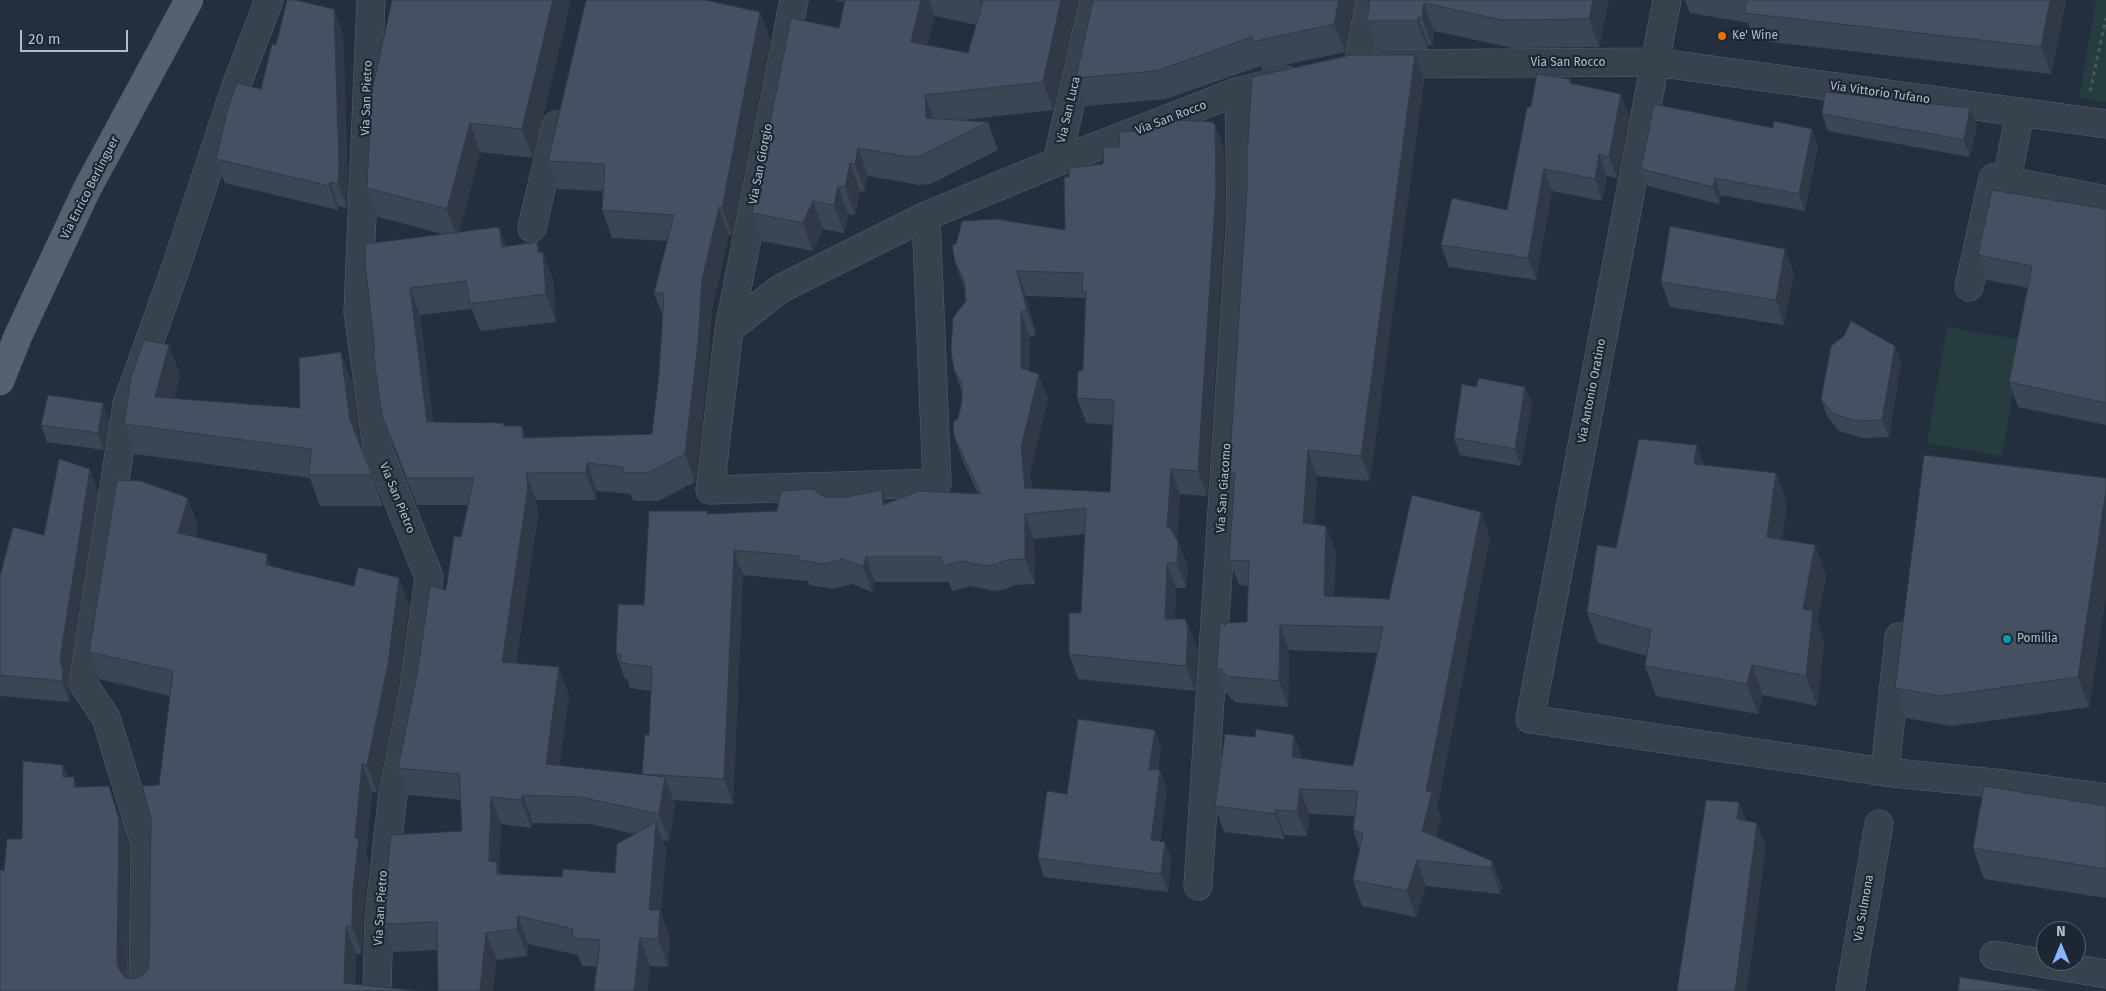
<!DOCTYPE html>
<html>
<head>
<meta charset="utf-8">
<style>
  body { margin:0 }
  #map { position:relative; width:2106px; height:991px; overflow:hidden; background:#242f3e; font-family:"Fira Sans",sans-serif }
  canvas { display:block }
  .north { position:absolute; left:2036px; top:921px; width:50px; height:50px; box-sizing:border-box; background:#1d2633; border:1px solid #59626f; border-radius:50%; rotate:0deg; font-size:14px; font-weight:700; line-height:20px; text-align:center; color:#b4bcc9 }
  .north::after { content:''; display:block; margin:auto; width:18px; height:22px; background:#8ab4f8; clip-path:polygon(50% 0,100% 100%,50% 72%,0 100%) }
  .scale { position:absolute; left:20px; top:30px; width:108px; height:22px; box-sizing:border-box; border:2px solid #b4bcc9; border-top:0; padding-left:6px; font-size:15px; line-height:18px; white-space:nowrap; color:#b4bcc9; -webkit-text-stroke:4px #1d2633; paint-order:stroke }
</style>
</head>
<body>
<div id="map">
<canvas width="2106" height="991"></canvas>
<div class="north">N</div>
<div class="scale">20 m</div>
</div>
<script>
const context = document.querySelector('canvas').getContext('2d');
context.lineJoin = 'round';
function fillPath(path, color) { context.fillStyle = color; context.fill(path, 'evenodd'); }
const poly = rows => new Path2D(rows.map(r => 'M' + r).join(''));
function trace(path, color, width, dash) { context.strokeStyle = color; context.lineWidth = width; context.lineCap = dash ? 'butt' : 'round'; context.setLineDash(dash || []); context.stroke(path); }
function label(font, color, halo, rows, align = 'center') {
  context.font = font + ' "Fira Sans",sans-serif'; context.lineWidth = 4.5; context.setLineDash([]); context.textBaseline = 'middle'; context.strokeStyle = halo; context.fillStyle = color; for (const [text, x, y, turn = 0] of rows) {
    context.save(); context.translate(x, y); context.rotate((+turn || 0) * Math.PI / 180); context.textAlign = isNaN(turn) ? turn : align; if (halo) context.strokeText(text, 0, 0); context.fillText(text, 0, 0); context.restore();
  }
}
fillPath(poly([
  [2096,0,2106,0,2106,102,2079,98],
  [1947,327,2022,340,2002,456,1927,443]
]), '#263c3f');
const minor = poly([
  [371,0,358,312,377,448,429,577,413,694,393,793,379,917,377,991],
  [794,0,729,329,710,490,937,483,926,216],
  [1667,0,1530,719,1885,772,2004,784,2106,798],
  [1380,64,1654,62,2106,124],
  [1358,65,1370,0],
  [1057,162,1094,0],
  [2007,180,2020,112],
  [532,228,556,125],
  [1969,287,1993,178,2106,200],
  [729,329,780,289,926,216,1057,162,1239,91,1286,80],
  [1885,772,1899,637],
  [1198,886,1241,214,1239,91],
  [1994,955,2106,974],
  [143,991,145,845,106,718,83,683,127,404,175,270,235,89,269,0],
  [1850,991,1879,824]
]);
const major = poly([
  [0,381,18,336,87,189,189,0]
]);
trace(minor, '#565f6c', 29);
trace(major, '#414a57', 29);
trace(poly([
  [2090,91,2106,18]
]), '#44595c', 3, [4, 4]);
trace(minor, '#38414e', 28);
trace(major, '#56606e', 28);
fillPath(poly([
  [571,0,533,158,480,152,459,232,499,227,506,246,537,242,541,253,543,252,553,280,556,322,480,331,472,309,420,315,433,422,503,423,504,426,522,426,526,438,652,434,659,374,663,317,654,293,667,241,612,238,602,210,603,191,558,189,548,161,760,12,770,39,732,235,729,235,712,308,708,369,695,482,658,501,633,501,631,494,597,491,596,500,536,500,538,515,516,663,569,695,559,766,643,775,649,735,651,691,630,688,627,679,625,679,616,654,644,605,708,514,777,511,824,497,887,504,978,494,963,461,954,436,962,401,962,393,954,370,966,301,965,289,955,262,1065,230,1069,177,1224,149,1225,214,1207,496,1180,494,1177,539,1188,567,1186,588,1176,588,1175,619,1186,619,1197,650,1195,691,1078,679,1069,654,1081,613,1085,534,1034,539,1035,584,1015,585,1006,589,994,591,970,586,952,591,949,582,875,582,872,592,852,584,833,589,809,585,808,581,743,575,733,804,673,800,675,805,669,841,662,840,666,849,661,913,670,938,668,967,650,966,647,991,594,991,597,967,582,966,578,955,528,944,527,956,497,960,438,950,394,952,384,924,462,831,461,800,408,795,398,768,461,537,468,505,417,505,392,444,382,416,365,262,443,234,378,217,367,188],
  [1026,296,1085,298,1085,301,1083,370,1077,398,1086,423,1113,425,1110,492,1032,488,1030,472,1048,399,1030,371,1030,337,1036,335],
  [533,823,590,824,635,834,615,873,562,877,501,874,499,869,501,824,531,828],
  [834,0,1078,0,1053,110,962,120,988,122,998,150,931,184,919,185,868,176,865,192,860,191,855,215,848,214,844,233,823,229,813,251,762,241,752,213,839,28,845,2],
  [935,16,976,25,968,53,927,45],
  [1354,0,1345,52,1262,70,1261,66,1166,99,1086,106,1076,78],
  [1370,0,1609,0,1599,47,1512,48,1434,31,1432,46,1428,45,1428,49,1377,49,1367,21],
  [1685,0,2066,0,2051,74,1754,40,1748,23,1690,13],
  [334,9,343,34,348,185,347,208,338,206,338,210,225,183,216,159,261,89,276,45],
  [1415,55,1424,80,1370,481,1317,476,1314,524,1336,551,1334,596,1389,599,1490,537,1437,808,1441,818,1436,837,1492,861,1502,887,1500,894,1426,886,1416,917,1362,906,1353,880,1360,850,1353,830,1354,816,1309,814,1307,836,1285,835,1284,839,1224,832,1215,806,1303,759,1353,766,1378,653,1289,650,1288,707,1234,702,1233,699,1231,699,1229,695,1226,694,1217,669,1225,626,1247,622,1248,586,1239,585,1229,560,1234,486,1229,473,1247,190,1248,143],
  [1572,84,1629,115,1617,178,1607,176,1602,201,1552,191,1536,280,1449,267,1441,245,1507,210],
  [1970,108,1977,125,1970,157,1828,131,1822,114],
  [1773,128,1812,129,1818,146,1805,211,1721,195,1719,204,1648,186,1641,169],
  [2106,209,2106,425,2018,407,2009,382,2028,288,1987,280,1978,255],
  [1794,273,1784,325,1670,307,1661,282],
  [1844,336,1901,363,1889,437,1863,438,1839,431,1827,416,1821,399],
  [180,375,174,399,300,408,352,383,361,447,383,506,320,506,310,478,135,454,124,424],
  [1476,387,1525,387,1532,404,1521,466,1460,455,1454,438],
  [103,403,109,420,104,450,47,442,41,425],
  [1704,465,1776,473,1787,503,1782,540,1815,545,1826,576,1817,621,1824,642,1817,706,1763,695,1758,714,1656,696,1645,666,1647,656,1598,643,1587,612,1616,548],
  [2106,478,2106,596,2089,707,1952,726,1906,718,1895,688],
  [98,491,68,681,71,693,69,702,0,696,0,576],
  [198,525,195,537,272,567,354,586,399,578,409,606,398,691,377,793,372,792,366,855,369,865,363,915,362,953,356,954,355,984,0,991,4,871,63,765,68,777,78,787,119,814,129,847,128,978,132,979,141,977,147,971,149,964,159,785,170,696,99,679,89,652],
  [1155,730,1161,748,1158,770,1160,770,1167,789,1160,841,1165,842,1171,860,1168,892,1044,877,1038,858,1067,794],
  [2106,806,2106,898,1984,879,1973,848]
]), '#3b4654');
fillPath(poly([
  [553,0,571,0,533,158,522,129],
  [921,0,929,0,935,16,921,70,911,42],
  [1061,0,1078,0,1053,110,1043,82],
  [1339,0,1354,0,1345,52,1334,24],
  [1593,0,1609,0,1599,47,1589,19],
  [2050,0,2066,0,2051,74,2041,47],
  [1424,3,1434,31,1432,46,1422,18],
  [334,9,343,34,348,185,347,208,338,184],
  [760,12,770,39,732,235,722,208],
  [1418,17,1428,45,1428,49,1417,21],
  [1415,55,1424,80,1370,481,1361,456],
  [1621,94,1629,115,1617,178,1609,157],
  [925,95,935,123,926,118],
  [1970,108,1977,125,1970,157,1964,140],
  [470,123,480,152,458,238,447,209],
  [1215,124,1224,149,1225,214,1207,496,1198,471],
  [1812,129,1818,146,1805,211,1799,194],
  [858,148,868,176,865,192,855,164],
  [1599,154,1607,176,1602,201,1595,179],
  [850,163,860,191,855,215,845,187],
  [1544,169,1552,191,1536,280,1528,258],
  [1715,178,1721,195,1719,204,1713,187],
  [330,182,338,206,338,210,329,186],
  [838,186,848,214,844,233,834,205],
  [813,201,823,229,813,251,803,223],
  [719,207,729,235,712,308,708,369,695,482,685,454,702,280],
  [499,227,509,255,502,247],
  [537,242,543,260,543,252,553,280,556,322,546,294,538,253],
  [1785,249,1794,273,1784,325,1776,300],
  [1017,271,1026,296,1036,335,1027,310],
  [410,288,420,315,437,450,427,422],
  [1021,312,1030,337,1030,393,1021,368],
  [169,345,180,375,166,428,155,397],
  [1895,346,1901,363,1889,437,1882,420],
  [341,352,352,383,362,450,350,420],
  [1039,374,1048,399,1030,472,1034,513,1025,488,1021,447],
  [1525,387,1532,404,1521,466,1515,449],
  [103,403,109,420,104,450,98,433],
  [522,426,532,454,523,438],
  [1697,445,1708,476,1694,464],
  [1308,450,1317,476,1313,548,1303,523],
  [587,463,597,491,596,500,586,473],
  [90,469,98,491,68,681,71,693,69,702,62,681,60,659],
  [1171,469,1180,494,1176,552,1167,527],
  [526,473,536,500,538,515,512,690,502,662],
  [1776,473,1787,503,1778,568,1767,537],
  [882,490,891,515,883,505],
  [2106,490,2106,596,2089,707,2078,677],
  [188,498,198,525,188,561,178,533],
  [1481,512,1490,537,1437,808,1441,818,1431,857,1422,831,1426,791],
  [1025,514,1034,539,1035,584,1025,559],
  [1326,526,1336,551,1333,621,1324,596],
  [1178,542,1188,567,1186,588,1177,563],
  [1815,545,1826,576,1817,621,1824,642,1817,706,1806,676,1803,609],
  [734,550,743,575,733,804,724,779],
  [267,554,277,582,266,565],
  [866,557,875,582,872,592,863,567],
  [1167,563,1176,588,1174,644,1165,619],
  [399,578,409,606,398,691,377,793,367,765],
  [1186,619,1197,650,1195,691,1186,666],
  [1280,625,1289,650,1288,707,1279,681],
  [1752,665,1763,695,1758,714,1747,684],
  [559,667,569,695,556,792,546,764],
  [1155,730,1161,748,1156,787,1149,769],
  [1294,735,1304,761,1292,757],
  [362,764,372,792,366,855,369,865,363,915,362,953,352,926,355,838],
  [63,765,73,792,63,777],
  [1160,770,1167,789,1157,858,1151,840],
  [74,777,84,805,74,787],
  [665,777,675,805,669,841,659,814],
  [109,786,119,814,129,847,127,991,117,964],
  [1300,789,1309,814,1307,836,1297,811],
  [523,795,533,823,531,828,521,800],
  [491,797,501,824,499,869,507,889,489,861],
  [1739,802,1748,826,1737,819],
  [1275,810,1285,835,1284,839,1275,814],
  [656,822,666,849,661,913,670,938,668,967,658,939,649,910],
  [1757,823,1766,847,1747,991,1735,991],
  [1165,842,1171,860,1168,892,1161,874],
  [1417,860,1426,886,1416,917,1407,891],
  [1492,861,1502,887,1500,894,1491,868],
  [518,916,528,944,527,956,517,929],
  [346,926,356,954,355,991,344,983],
  [486,933,497,960,493,991,480,991],
  [640,938,650,966,647,991,634,991]
]), '#303945');
const building = poly([
  [287,0,295,0,334,9,339,160,338,184,330,182,329,186,216,159,228,108,237,83,261,89,272,44,276,45,287,0],
  [392,0,553,0,522,129,470,123,447,209,367,188,371,95,392,0],
  [586,0,705,0,760,12,722,208,719,207,702,280,698,342,685,454,648,473,623,473,623,467,587,463,586,473,526,473,528,487,502,662,559,667,546,764,665,777,659,814,580,797,523,795,521,800,491,797,489,861,497,862,497,874,562,877,563,869,615,873,617,844,656,822,649,910,660,910,658,939,640,938,634,991,594,991,600,940,572,938,573,929,518,916,517,929,486,933,480,991,438,991,437,922,384,924,385,891,391,835,462,831,459,774,398,768,418,669,430,586,446,590,454,536,461,537,474,478,407,478,382,416,373,351,375,351,365,262,365,244,499,227,502,247,537,242,538,253,543,252,546,294,470,304,466,281,410,288,427,422,503,423,504,426,522,426,523,438,652,434,659,374,664,293,654,293,674,215,602,210,605,164,548,161,586,0],
  [845,0,921,0,911,42,968,53,983,1,978,0,1061,0,1043,82,925,95,926,118,988,122,920,156,909,157,858,148,855,164,850,163,845,187,838,186,834,205,813,201,803,223,752,213,791,18,839,28,845,0],
  [1093,0,1339,0,1334,24,1252,42,1252,37,1156,71,1076,78,1093,0],
  [1370,0,1593,0,1589,19,1502,20,1424,3,1422,18,1418,17,1417,21,1367,21,1370,0],
  [1747,0,2050,0,2041,47,1744,13,1747,0],
  [1351,55,1415,55,1361,456,1308,450,1303,523,1326,526,1324,596,1389,599,1412,495,1481,512,1426,791,1432,792,1422,831,1492,861,1491,868,1417,860,1407,891,1353,880,1363,833,1353,830,1358,791,1300,789,1297,811,1275,810,1275,814,1215,806,1225,734,1255,737,1256,729,1294,735,1292,757,1353,766,1383,627,1280,625,1279,681,1225,676,1225,674,1222,674,1222,669,1217,669,1220,623,1223,623,1225,626,1225,623,1247,622,1249,561,1229,560,1235,473,1229,473,1247,190,1247,142,1248,143,1252,77,1351,55],
  [1537,74,1570,79,1570,83,1621,94,1609,157,1599,154,1595,179,1544,169,1528,258,1441,245,1452,198,1507,210,1527,108,1531,106,1537,74],
  [1825,92,1970,108,1964,140,1822,114,1825,92],
  [1654,104,1773,128,1774,121,1812,129,1799,194,1715,178,1713,187,1641,169,1654,104],
  [1165,119,1212,122,1215,124,1216,189,1198,471,1171,469,1167,527,1170,527,1178,542,1177,563,1167,563,1165,619,1186,619,1186,625,1188,625,1186,666,1069,654,1069,613,1081,613,1086,508,1025,514,1025,559,1006,560,997,564,985,566,961,561,943,566,941,557,866,557,863,567,843,559,823,564,800,560,799,556,734,550,724,779,642,774,645,735,649,735,652,667,621,663,621,654,616,654,618,604,644,605,649,511,707,511,707,514,777,511,781,491,808,489,813,489,824,497,846,497,882,490,883,505,919,491,981,494,954,436,953,422,958,419,962,401,962,384,954,370,951,351,953,318,966,301,964,280,955,262,952,245,956,244,962,221,996,219,1065,230,1064,177,1069,177,1069,168,1103,164,1104,147,1119,147,1120,131,1143,132,1165,119],
  [1017,271,1083,273,1082,292,1086,291,1083,370,1078,371,1077,398,1114,400,1110,492,1025,488,1021,447,1039,374,1021,368,1021,312,1027,310,1017,271],
  [1992,190,2106,209,2106,403,2009,382,2032,266,1978,255,1992,190],
  [1670,226,1785,249,1776,300,1661,282,1670,226],
  [1851,321,1895,346,1882,420,1857,421,1833,414,1821,399,1831,346,1844,336,1851,321],
  [144,340,169,345,155,397,300,408,299,358,341,352,350,420,372,475,309,475,311,449,124,424,131,377,144,340],
  [1479,378,1525,387,1515,449,1454,438,1462,384,1476,387,1479,378],
  [48,395,103,403,98,433,41,425,48,395],
  [1639,439,1697,445,1694,464,1776,473,1767,537,1815,545,1803,609,1813,611,1806,676,1752,665,1747,684,1645,666,1651,630,1587,612,1597,545,1616,548,1639,439],
  [1924,455,2106,478,2106,490,2078,677,1941,696,1895,688,1924,455],
  [59,459,90,469,60,659,63,672,62,681,0,675,0,576,13,527,44,535,59,459],
  [117,480,141,481,188,498,178,533,267,554,266,565,354,586,358,567,399,578,388,664,367,765,362,764,355,838,359,838,353,888,352,926,346,926,344,983,419,991,0,991,0,870,4,871,7,839,22,839,23,761,63,765,63,777,74,777,74,787,109,786,119,820,117,964,120,971,125,977,132,979,141,977,147,971,149,964,151,818,142,786,159,785,173,671,89,652,117,480],
  [1078,719,1155,730,1149,769,1160,770,1151,840,1165,842,1161,874,1038,858,1047,791,1067,794,1078,719],
  [1984,786,2106,806,2106,869,1973,848,1984,786],
  [1706,800,1739,802,1737,819,1757,823,1735,991,1677,991,1706,800],
  [1960,977,2049,991,1958,991,1960,977]
]);
fillPath(building, '#455162');
trace(building, '#303945', 1);
for (const [x, y, r, color] of [
  [1722,36,5,"#e8710a"],
  [2007,639,5,"#0f9aa8"]
]) { const dot = new Path2D(); dot.arc(x, y, r, 0, 2 * Math.PI); context.fillStyle = color; context.fill(dot); trace(dot, '#1d2633', 2); }
label('12px', '#b4bcc9', '#1d2633', [
  ["Ke' Wine",1732,36],
  ["Pomilia",2017,639]
], 'left');
label('12px', '#b4bcc9', '#1d2633', [
  ["Via San Rocco",1568,63],
  ["Via Vittorio Tufano",1880,93,8],
  ["Via San Pietro",367,98,-88],
  ["Via San Luca",1069,110,-77],
  ["Via San Rocco",1171,118,-21],
  ["Via San Giorgio",761,164,-79],
  ["Via Enrico Berlinguer",90,188,-63],
  ["Via Antonio Oratino",1592,391,-79],
  ["Via San Giacomo",1224,488,-86],
  ["Via San Pietro",397,498,68],
  ["Via San Pietro",381,908,-86],
  ["Via Sulmona",1864,908,-80]
]);
</script>
</body>
</html>
